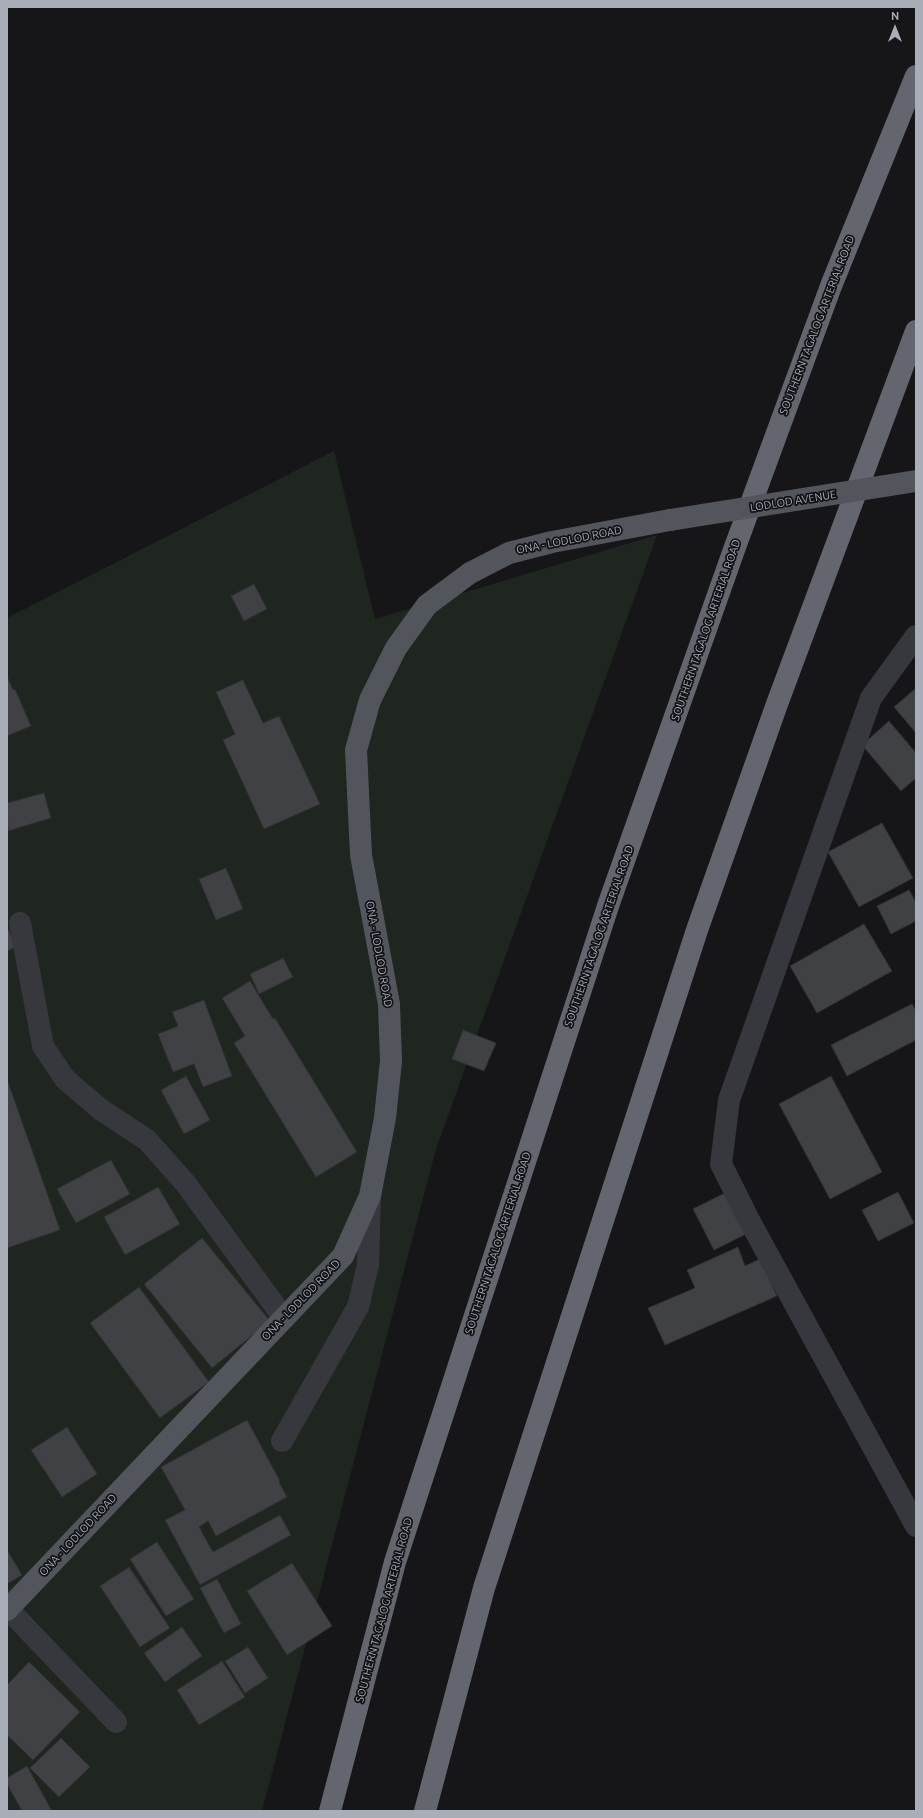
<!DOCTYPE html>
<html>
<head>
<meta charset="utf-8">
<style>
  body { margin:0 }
  #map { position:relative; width:923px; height:1818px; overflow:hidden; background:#161618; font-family:Ubuntu,sans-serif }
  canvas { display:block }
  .frame { position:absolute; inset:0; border:8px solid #a8adb8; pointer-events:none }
  .north { position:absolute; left:875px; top:8px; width:40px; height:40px; -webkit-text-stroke:3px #111113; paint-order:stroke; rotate:0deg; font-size:11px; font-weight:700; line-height:16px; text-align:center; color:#a8adb8 }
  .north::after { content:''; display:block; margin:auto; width:14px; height:18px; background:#a8adb8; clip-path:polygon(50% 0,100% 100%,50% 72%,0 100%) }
</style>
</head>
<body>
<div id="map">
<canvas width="923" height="1818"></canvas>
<div class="frame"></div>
<div class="north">N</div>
</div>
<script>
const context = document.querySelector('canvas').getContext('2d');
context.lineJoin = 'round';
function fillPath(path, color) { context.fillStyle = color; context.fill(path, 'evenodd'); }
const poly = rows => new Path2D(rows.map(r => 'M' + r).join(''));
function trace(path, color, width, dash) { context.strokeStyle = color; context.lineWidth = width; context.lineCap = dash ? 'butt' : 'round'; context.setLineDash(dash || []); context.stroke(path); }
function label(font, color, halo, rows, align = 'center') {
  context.font = font + ' Ubuntu,sans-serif'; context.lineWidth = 3.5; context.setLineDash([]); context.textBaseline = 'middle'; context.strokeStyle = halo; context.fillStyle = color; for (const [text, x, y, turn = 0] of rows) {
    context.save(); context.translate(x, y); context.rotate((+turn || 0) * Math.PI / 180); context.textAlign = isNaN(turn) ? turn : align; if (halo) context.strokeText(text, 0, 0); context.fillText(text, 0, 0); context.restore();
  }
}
fillPath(poly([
  [334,451,375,619,657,535,436,1149,262,1811,7,1811,7,618]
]), '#1e261f');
const building = poly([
  [254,584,267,609,244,621,231,596,254,584],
  [7,676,13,690,15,689,31,726,7,736,7,676],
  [243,680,263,723,279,716,320,804,264,829,223,740,235,734,216,692,243,680],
  [916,688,916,733,894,707,916,688],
  [889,721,916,753,916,778,901,791,862,745,889,721],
  [44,793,51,818,8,831,7,803,44,793],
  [882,823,913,878,859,907,828,852,882,823],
  [226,868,243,909,216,920,199,879,226,868],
  [909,890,916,902,916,921,891,934,877,906,909,890],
  [864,924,892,971,817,1013,790,966,864,924],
  [7,926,16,947,7,951,7,926],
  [283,958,293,977,259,994,250,974,283,958],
  [250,981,273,1019,275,1018,357,1152,316,1177,234,1043,245,1036,222,998,250,981],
  [204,1000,232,1076,203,1087,194,1064,173,1072,158,1034,178,1026,172,1012,204,1000],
  [912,1004,916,1011,916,1040,847,1076,831,1045,912,1004],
  [463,1030,496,1043,484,1071,452,1059,463,1030],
  [186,1076,210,1120,184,1134,161,1090,186,1076],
  [831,1076,882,1172,830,1199,779,1104,831,1076],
  [7,1079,60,1230,7,1248,7,1079],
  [111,1160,130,1194,76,1223,57,1189,111,1160],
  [158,1187,180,1224,125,1255,104,1217,158,1187],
  [727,1192,748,1233,714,1250,693,1209,727,1192],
  [898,1192,914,1223,878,1241,862,1210,898,1192],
  [202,1238,270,1321,212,1368,144,1284,202,1238],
  [738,1247,745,1266,760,1259,777,1296,665,1345,648,1308,695,1288,687,1270,738,1247],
  [139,1287,209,1382,160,1418,90,1323,139,1287],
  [247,1420,280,1481,279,1482,287,1497,216,1536,208,1521,199,1527,213,1552,280,1515,291,1535,200,1585,165,1520,185,1510,161,1467,247,1420],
  [67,1427,97,1474,62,1497,31,1450,67,1427],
  [157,1542,194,1599,166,1616,130,1559,157,1542],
  [7,1550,22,1575,7,1584,7,1550],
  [292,1563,332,1626,287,1655,247,1591,292,1563],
  [129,1567,170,1628,140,1647,100,1586,129,1567],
  [217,1579,241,1624,224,1633,200,1588,217,1579],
  [182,1627,202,1656,165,1682,144,1653,182,1627],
  [248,1647,268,1678,245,1693,225,1661,248,1647],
  [222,1661,245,1697,199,1725,177,1690,222,1661],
  [29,1662,80,1712,33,1760,7,1735,7,1685,29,1662],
  [61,1738,90,1767,59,1797,30,1768,61,1738],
  [27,1766,52,1811,22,1811,7,1784,7,1778,27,1766]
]);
fillPath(building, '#404145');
trace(building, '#303034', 1);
trace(poly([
  [916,636,871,698,729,1100,721,1164,749,1220,916,1526],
  [20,923,43,1046,65,1079,100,1109,147,1140,186,1184,284,1318],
  [282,1441,358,1307,368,1265,370,1196],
  [8,1609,116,1722]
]), '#37383d', 22);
trace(poly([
  [7,1610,343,1256,370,1196,385,1118,391,1061,389,1004,361,855,356,750,370,700,396,648,427,605,470,573,509,553,552,542,670,520]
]), '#53555c', 22);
trace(poly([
  [330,1811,395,1562,609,903,735,547,831,286,916,76],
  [425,1811,484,1588,697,930,777,704,916,331]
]), '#63666e', 22);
trace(poly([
  [670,520,916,481]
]), '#53555c', 22);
label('11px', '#a8adb8', '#111113', [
  ["SOUTHERN TAGALOG ARTERIAL ROAD",817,325,-69],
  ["LODLOD AVENUE",793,501,-9],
  ["ONA - LODLOD ROAD",569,540,-11],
  ["SOUTHERN TAGALOG ARTERIAL ROAD",706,630,-71],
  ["SOUTHERN TAGALOG ARTERIAL ROAD",599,936,-71],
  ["ONA - LODLOD ROAD",379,954,80],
  ["SOUTHERN TAGALOG ARTERIAL ROAD",498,1243,-72],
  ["ONA - LODLOD ROAD",301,1300,-46],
  ["ONA - LODLOD ROAD",78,1535,-47],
  ["SOUTHERN TAGALOG ARTERIAL ROAD",384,1610,-75]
]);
</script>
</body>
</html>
